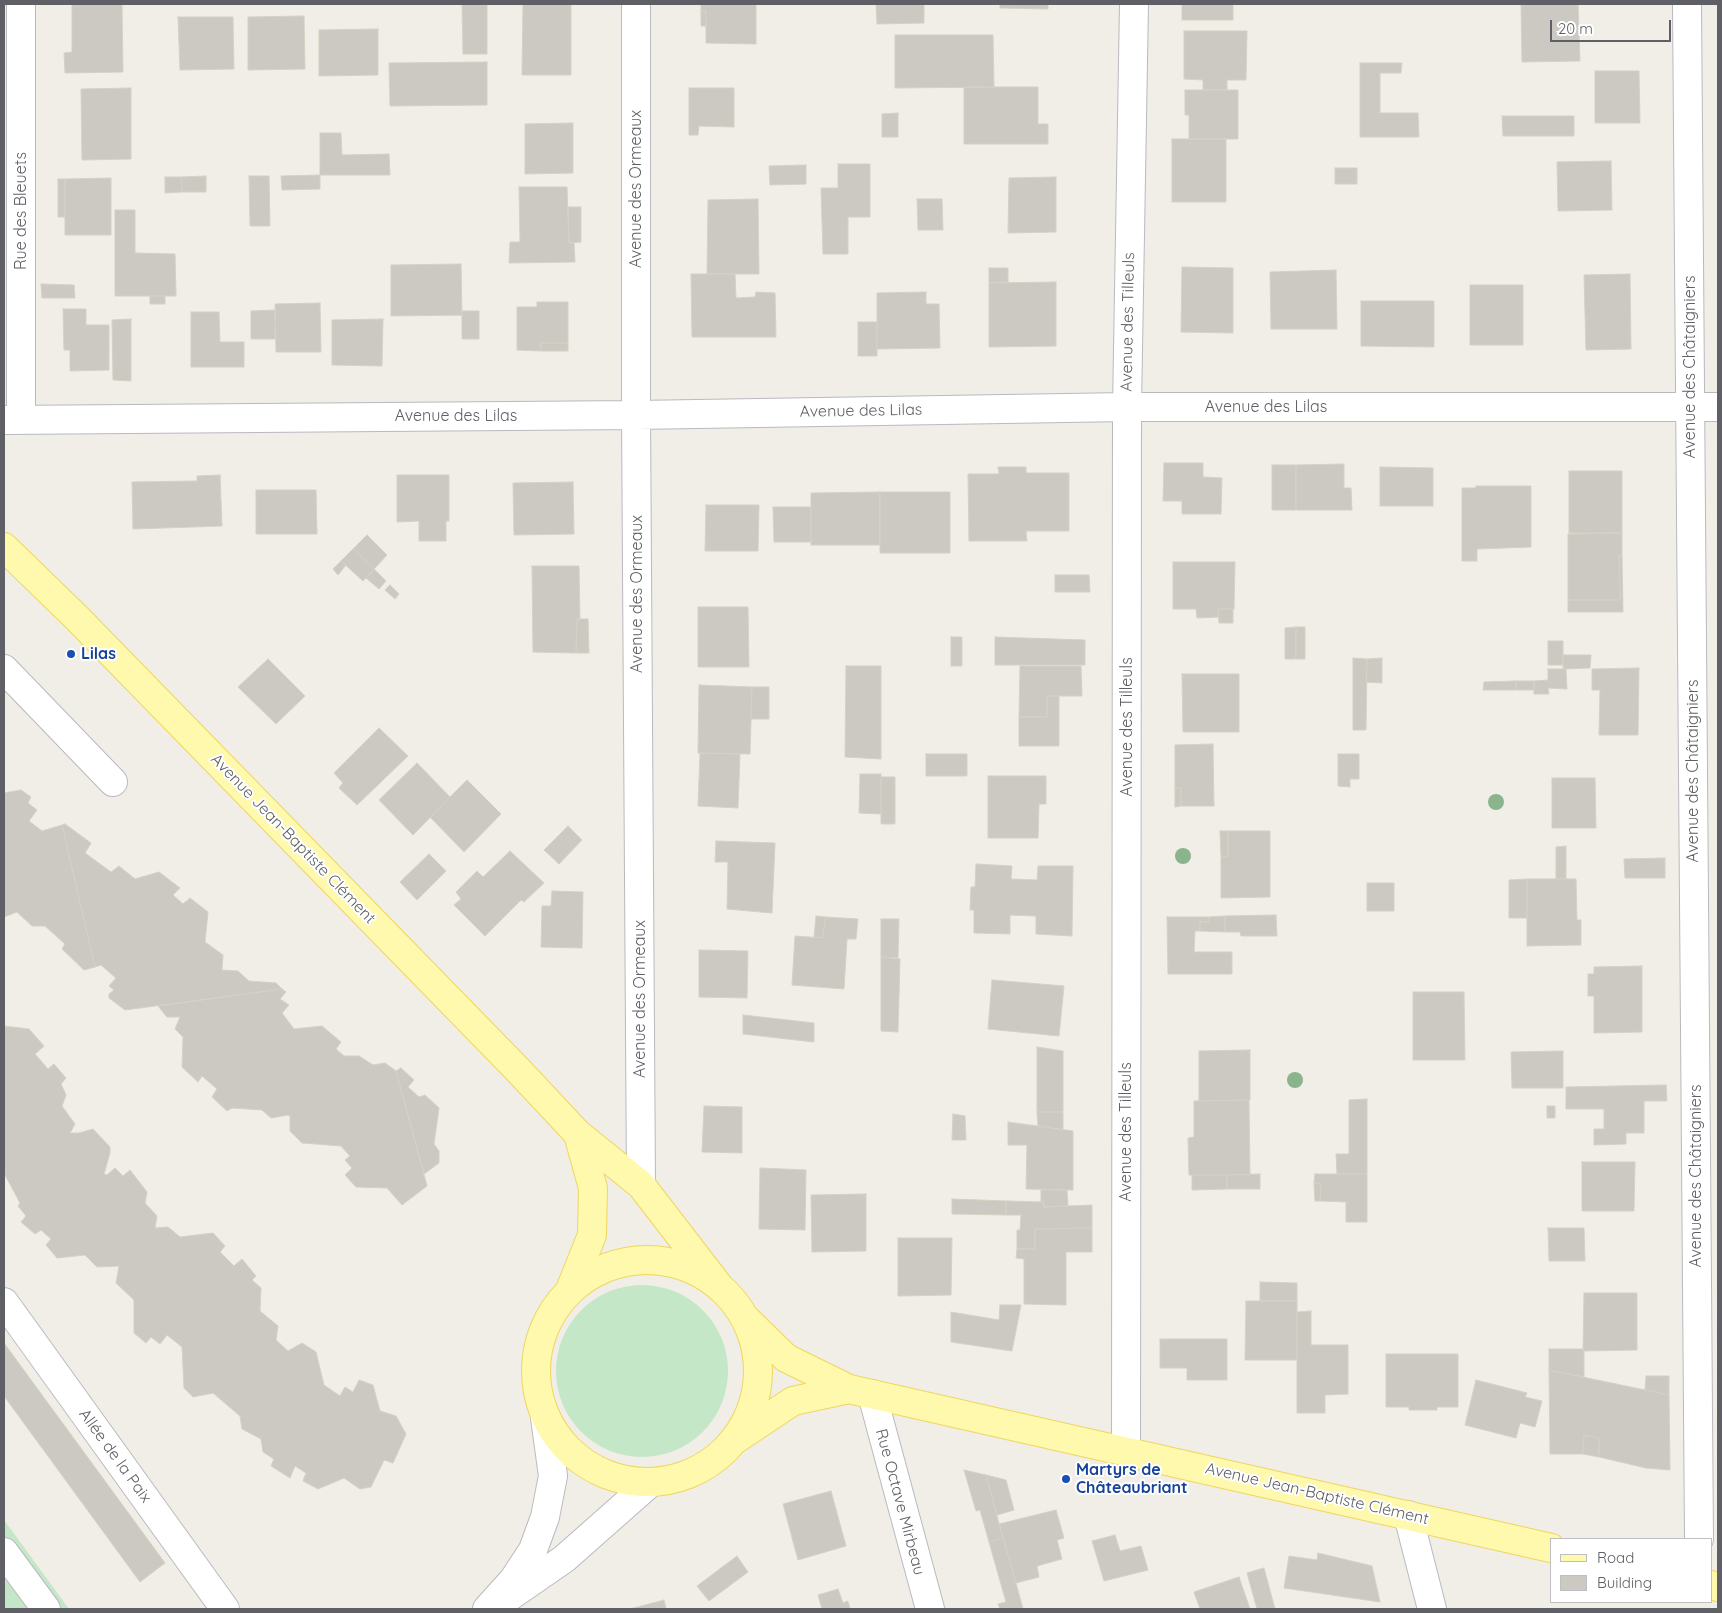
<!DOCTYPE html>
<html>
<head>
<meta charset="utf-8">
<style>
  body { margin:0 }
  #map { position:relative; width:1722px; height:1613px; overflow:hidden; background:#f0eee6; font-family:Quicksand,sans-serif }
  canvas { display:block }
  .frame { position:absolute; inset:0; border:5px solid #5e6066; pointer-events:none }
  .legend { position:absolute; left:1550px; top:1538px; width:162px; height:65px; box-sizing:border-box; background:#fff; border:1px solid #bfbfc2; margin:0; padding:6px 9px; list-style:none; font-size:15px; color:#5e6066 }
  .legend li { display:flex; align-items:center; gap:10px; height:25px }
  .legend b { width:25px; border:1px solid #bfbfc2 }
  .scale { position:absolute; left:1550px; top:20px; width:121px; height:22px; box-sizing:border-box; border:2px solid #5e6066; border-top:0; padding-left:6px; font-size:15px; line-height:18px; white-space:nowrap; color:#5e6066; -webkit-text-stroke:4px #fff; paint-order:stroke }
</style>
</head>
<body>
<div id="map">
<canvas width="1722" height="1613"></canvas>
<div class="frame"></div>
<ul class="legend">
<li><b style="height:6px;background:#fef9ad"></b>Road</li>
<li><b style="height:14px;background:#cbc9c2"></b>Building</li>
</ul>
<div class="scale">20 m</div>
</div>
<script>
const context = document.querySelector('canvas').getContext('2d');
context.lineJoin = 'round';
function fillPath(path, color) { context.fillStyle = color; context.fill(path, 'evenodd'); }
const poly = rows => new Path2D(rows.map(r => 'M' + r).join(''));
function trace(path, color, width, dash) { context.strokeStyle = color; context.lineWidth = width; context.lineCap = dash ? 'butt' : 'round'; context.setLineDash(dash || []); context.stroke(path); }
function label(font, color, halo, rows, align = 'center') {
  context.font = font + ' Quicksand,sans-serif'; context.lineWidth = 4; context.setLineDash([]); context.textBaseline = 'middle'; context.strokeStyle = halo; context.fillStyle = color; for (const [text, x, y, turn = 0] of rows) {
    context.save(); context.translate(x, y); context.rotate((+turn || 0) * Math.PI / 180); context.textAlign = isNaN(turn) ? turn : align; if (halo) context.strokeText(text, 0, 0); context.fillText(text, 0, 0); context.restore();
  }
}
fillPath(poly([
  '556 1371a86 86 0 1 1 172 0a86 86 0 1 1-172 0Z',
  [4,1520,69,1609,4,1609]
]), '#c3e7c7');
const building = poly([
  [72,4,122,4,123,72,65,73,64,53,72,52,72,4],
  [462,4,487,4,487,54,463,54,462,4],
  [523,4,571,4,571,75,522,75,523,4],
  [701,4,756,4,756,44,706,43,706,11,701,11,701,4],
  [876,4,924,4,924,23,877,24,876,4],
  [1000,4,1048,4,1048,9,1000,8,1000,4],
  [1182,4,1233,4,1233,20,1182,20,1182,4],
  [1521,4,1578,4,1580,61,1522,62,1521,4],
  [701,11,706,11,706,26,701,26,701,11],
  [304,16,305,69,248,70,248,17,304,16],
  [178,17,233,17,234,69,180,70,178,17],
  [378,29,378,75,319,76,319,30,378,29],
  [1184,31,1247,31,1246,80,1227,80,1227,90,1203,90,1203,80,1184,79,1184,31],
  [895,35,993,35,994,87,895,88,895,35],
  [487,62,487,105,390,106,389,63,487,62],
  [1360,63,1402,63,1401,73,1380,73,1380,113,1418,113,1419,137,1360,137,1360,63],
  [1595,71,1639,71,1640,123,1595,123,1595,71],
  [964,87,1038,87,1038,124,1048,124,1048,144,964,144,964,87],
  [131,88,131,159,82,160,81,89,131,88],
  [689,88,734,88,734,127,699,126,698,135,689,135,689,88],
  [1185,90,1238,90,1238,139,1189,139,1189,115,1185,115,1185,90],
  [898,113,898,137,882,137,882,114,898,113],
  [1502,116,1574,116,1574,136,1503,136,1502,116],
  [573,123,573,173,525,174,525,124,573,123],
  [320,133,341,133,342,155,389,154,390,175,320,175,320,133],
  [1172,139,1226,139,1226,202,1172,202,1172,139],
  [1611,161,1612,210,1558,211,1557,162,1611,161],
  [838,164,870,164,870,217,848,217,848,254,823,254,821,188,838,188,838,164],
  [806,165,806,184,770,185,769,166,806,165],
  [1335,168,1357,168,1357,184,1335,184,1335,168],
  [320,175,320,189,282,190,281,176,320,175],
  [206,176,206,192,182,192,181,177,206,176],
  [249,176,269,176,270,226,250,226,249,176],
  [165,177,181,177,182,192,165,193,165,177],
  [1056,177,1056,232,1008,233,1009,178,1056,177],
  [111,178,111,235,65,235,65,179,111,178],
  [58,179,65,179,65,217,58,217,58,179],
  [519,187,567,187,569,243,574,243,575,262,509,263,510,242,520,242,519,187],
  [758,199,759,274,707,274,708,200,758,199],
  [917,199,942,199,943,230,918,230,917,199],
  [568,207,581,207,581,242,569,243,568,207],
  [115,210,135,210,135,253,175,254,176,296,115,296,115,210],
  [461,264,462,315,391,316,391,265,461,264],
  [1182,267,1233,268,1233,333,1181,332,1182,267],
  [989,268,1008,268,1008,282,989,283,989,268],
  [1336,270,1337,329,1271,329,1270,272,1336,270],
  [691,274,735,274,736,298,755,297,756,292,775,293,776,337,692,337,691,274],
  [1630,274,1631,349,1586,350,1584,275,1630,274],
  [1056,282,1056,346,989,347,989,283,1056,282],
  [41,284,74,285,75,298,42,298,41,284],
  [1470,285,1523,285,1523,345,1470,345,1470,285],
  [926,292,926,304,939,304,940,348,877,349,877,293,926,292],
  [150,296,165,296,165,304,150,304,150,296],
  [1361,301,1434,301,1434,347,1361,346,1361,301],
  [537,302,568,302,568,343,541,343,541,351,517,350,517,307,537,307,537,302],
  [320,303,321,352,276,352,275,304,320,303],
  [63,309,86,309,86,325,109,325,109,370,70,371,70,350,64,350,63,309],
  [275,310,275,339,251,339,251,311,275,310],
  [462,311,479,311,479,339,462,339,462,311],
  [191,312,219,312,220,342,244,342,244,367,191,367,191,312],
  [131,319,131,381,113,380,112,320,131,319],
  [383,319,382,366,332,365,332,320,383,319],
  [858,322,877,322,877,356,858,356,858,322],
  [541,343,568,343,568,351,541,351,541,343],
  [1164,463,1203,463,1203,477,1222,478,1221,514,1182,514,1182,501,1163,501,1164,463],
  [1344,464,1344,488,1351,488,1352,510,1296,510,1296,465,1344,464],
  [1272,465,1296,465,1296,510,1272,510,1272,465],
  [998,467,1026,467,1026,473,1069,473,1069,531,1026,531,1027,541,969,541,968,474,999,474,998,467],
  [1380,467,1433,468,1433,506,1380,506,1380,467],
  [1569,471,1622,471,1622,533,1569,533,1569,471],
  [220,475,222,526,133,529,132,482,197,481,197,476,220,475],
  [397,475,449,475,449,521,446,521,446,541,419,541,419,521,397,522,397,475],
  [573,482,574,534,514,535,513,483,573,482],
  [1476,486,1531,486,1531,547,1477,549,1477,561,1462,561,1462,488,1476,488,1476,486],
  [256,490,316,490,317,534,256,534,256,490],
  [880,492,880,545,811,545,811,493,880,492],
  [880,492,950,492,950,553,880,553,880,492],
  [706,505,759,505,758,551,705,551,706,505],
  [773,507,811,507,811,542,774,542,773,507],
  [1622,533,1622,556,1619,556,1620,600,1568,600,1568,534,1622,533],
  [367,535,387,555,374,569,353,549,367,535],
  [353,549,374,569,363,581,341,561,353,549],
  [1619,556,1622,556,1623,612,1568,612,1568,600,1620,600,1619,556],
  [341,561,346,565,338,575,333,569,341,561],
  [1173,562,1235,562,1234,609,1218,609,1218,617,1197,618,1196,609,1173,609,1173,562],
  [532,566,579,566,580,620,577,619,576,653,533,652,532,566],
  [374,569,386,581,379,589,366,578,374,569],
  [1055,575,1089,575,1090,592,1055,592,1055,575],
  [390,585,399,594,395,599,385,590,390,585],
  [698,607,748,607,749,667,698,667,698,607],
  [1218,609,1233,609,1233,623,1219,623,1218,609],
  [577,619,588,619,589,653,576,653,577,619],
  [1296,627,1296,659,1285,659,1285,628,1296,627],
  [1296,627,1305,627,1305,659,1296,659,1296,627],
  [951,637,962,637,962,666,951,666,951,637],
  [995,637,1085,640,1085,665,995,665,995,637],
  [1548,641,1563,641,1563,665,1548,665,1548,641],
  [1563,655,1591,655,1590,668,1563,669,1563,655],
  [1353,658,1367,659,1366,730,1353,730,1353,658],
  [1382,658,1382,683,1366,682,1367,659,1382,658],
  [268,659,305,696,276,724,238,687,268,659],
  [846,666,881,666,881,759,845,757,846,666],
  [1020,666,1081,666,1082,696,1047,696,1047,717,1019,717,1020,666],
  [1639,668,1638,735,1599,735,1600,690,1592,690,1592,669,1639,668],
  [1548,669,1566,669,1567,689,1548,688,1549,694,1534,694,1534,681,1548,680,1548,669],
  [1182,674,1239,674,1239,732,1183,732,1182,674],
  [1516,681,1534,681,1534,690,1516,690,1516,681],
  [1516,681,1516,690,1483,690,1484,682,1516,681],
  [699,685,752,687,750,754,698,753,699,685],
  [752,687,769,687,769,719,751,719,752,687],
  [1047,696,1059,696,1059,746,1019,746,1019,717,1047,717,1047,696],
  [379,728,408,756,357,805,339,788,343,783,334,773,379,728],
  [1213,744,1214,806,1181,806,1181,788,1175,788,1175,745,1213,744],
  [700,753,740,754,738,808,698,806,700,753],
  [926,754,967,754,967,776,926,776,926,754],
  [1338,754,1359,754,1359,779,1350,779,1350,787,1338,786,1338,754],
  [417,763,450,797,413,835,379,800,417,763],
  [860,774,881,774,881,814,859,813,860,774],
  [988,776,1046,776,1046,804,1039,804,1038,838,988,838,988,776],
  [881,777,895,777,895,824,881,824,881,777],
  [1552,778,1595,778,1596,828,1552,828,1552,778],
  [467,780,501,814,464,852,430,817,467,780],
  [1175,788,1181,788,1181,806,1175,807,1175,788],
  [21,790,31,797,28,803,37,810,29,821,42,831,62,825,95,967,84,970,62,949,65,944,45,926,32,926,17,912,4,917,4,793,21,790],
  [65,824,91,843,85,853,111,872,119,866,135,879,159,872,180,888,173,895,183,904,190,898,208,912,205,942,223,955,222,970,238,971,249,981,276,983,282,989,125,1010,109,998,109,994,114,990,109,986,116,978,101,965,95,967,62,825,65,824],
  [568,826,582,840,559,864,544,850,568,826],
  [1220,831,1228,831,1228,856,1221,857,1220,831],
  [1228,831,1270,831,1270,897,1221,898,1221,857,1228,856,1228,831],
  [716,841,775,843,772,913,727,909,728,862,715,862,716,841],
  [1566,846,1566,879,1556,879,1556,847,1566,846],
  [510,851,544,883,524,902,521,900,485,936,454,905,461,899,456,892,477,871,483,877,510,851],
  [429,854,446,871,417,900,400,882,429,854],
  [1665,858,1665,878,1625,878,1624,859,1665,858],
  [976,864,1012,866,1011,879,1037,880,1038,866,1073,866,1072,936,1036,934,1036,916,1010,915,1010,934,974,933,974,910,970,910,971,887,975,887,976,864],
  [1527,879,1576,879,1577,920,1581,920,1581,945,1527,946,1527,879],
  [1527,879,1527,918,1509,918,1509,880,1527,879],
  [1367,883,1394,883,1394,911,1367,911,1367,883],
  [552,891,583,892,582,948,541,947,542,906,551,906,552,891],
  [1276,915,1277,936,1241,936,1240,932,1225,932,1225,916,1276,915],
  [816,916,825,917,823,938,814,937,816,916],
  [1225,916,1225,932,1200,931,1200,922,1209,922,1209,917,1225,916],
  [825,917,858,919,856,939,847,939,844,989,792,985,795,936,823,938,825,917],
  [1167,917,1209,917,1209,922,1200,922,1200,931,1195,931,1194,952,1232,952,1232,974,1168,974,1167,917],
  [881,919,899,919,898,958,881,957,881,919],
  [699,950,748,951,747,998,699,997,699,950],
  [881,957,900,959,898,1032,881,1031,881,957],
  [1642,966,1642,1032,1594,1033,1594,996,1588,996,1588,974,1594,974,1594,967,1642,966],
  [992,980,1064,986,1059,1036,988,1029,992,980],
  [282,989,286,992,280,999,289,1005,282,1013,294,1029,322,1026,341,1042,336,1049,344,1056,359,1056,373,1065,385,1063,396,1071,427,1186,402,1205,387,1188,356,1187,345,1175,352,1168,345,1160,350,1156,341,1146,302,1143,290,1131,290,1116,288,1115,271,1118,262,1110,232,1108,227,1111,212,1097,217,1089,202,1076,198,1082,182,1067,183,1037,175,1029,180,1017,167,1017,158,1006,282,989],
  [1413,992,1464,992,1465,1060,1413,1060,1413,992],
  [743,1015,814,1023,814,1042,743,1034,743,1015],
  [4,1026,29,1029,44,1046,35,1054,48,1069,54,1064,66,1078,61,1084,66,1095,62,1106,75,1124,70,1133,79,1133,93,1129,110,1147,110,1153,104,1174,107,1175,115,1168,123,1176,130,1170,147,1192,145,1203,157,1216,155,1228,168,1227,180,1237,213,1233,225,1246,220,1252,234,1266,242,1259,256,1276,252,1280,261,1288,260,1311,278,1326,276,1340,288,1351,302,1343,316,1352,324,1385,340,1396,345,1387,353,1392,359,1380,373,1385,380,1411,396,1416,406,1434,393,1463,384,1460,371,1487,360,1489,344,1478,318,1489,303,1481,306,1473,295,1466,290,1478,271,1466,274,1459,263,1452,261,1439,242,1429,240,1416,213,1393,193,1397,184,1388,182,1347,167,1335,160,1344,151,1337,146,1343,134,1333,134,1300,116,1283,119,1266,97,1267,85,1255,57,1258,46,1245,51,1239,41,1230,35,1234,21,1222,26,1216,18,1206,20,1203,4,1173,4,1026],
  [1037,1047,1063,1051,1063,1112,1037,1112,1037,1047],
  [1250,1050,1250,1100,1199,1101,1199,1051,1250,1050],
  [1563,1051,1563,1088,1512,1088,1511,1052,1563,1051],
  [401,1068,414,1080,408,1087,419,1097,425,1095,439,1108,434,1144,439,1151,439,1163,424,1174,396,1071,401,1068],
  [1666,1085,1667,1101,1644,1101,1644,1133,1626,1133,1626,1144,1594,1145,1594,1129,1604,1129,1604,1109,1566,1109,1566,1087,1666,1085],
  [1367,1099,1367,1174,1337,1174,1336,1154,1349,1154,1349,1100,1367,1099],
  [1249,1100,1250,1175,1189,1175,1188,1138,1194,1137,1194,1101,1249,1100],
  [704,1106,742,1107,742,1153,702,1152,704,1106],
  [1547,1106,1555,1106,1555,1118,1547,1118,1547,1106],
  [1037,1112,1063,1112,1063,1130,1038,1126,1037,1112],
  [953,1114,965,1116,966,1140,952,1140,953,1114],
  [1008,1122,1073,1131,1073,1190,1026,1189,1027,1145,1008,1145,1008,1122],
  [1582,1162,1635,1162,1634,1211,1582,1211,1582,1162],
  [760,1168,806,1170,805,1230,759,1229,760,1168],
  [1260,1174,1260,1189,1227,1189,1227,1175,1260,1174],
  [1315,1174,1367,1174,1367,1222,1346,1222,1346,1202,1320,1201,1321,1184,1314,1183,1315,1174],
  [1192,1175,1227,1175,1227,1189,1192,1190,1192,1175],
  [1314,1183,1321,1184,1320,1201,1315,1201,1314,1183],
  [1041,1190,1067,1190,1068,1206,1044,1207,1044,1202,1041,1202,1041,1190],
  [866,1194,866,1251,812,1252,811,1195,866,1194],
  [952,1199,1006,1201,1006,1215,952,1214,952,1199],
  [1006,1201,1044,1202,1044,1207,1092,1205,1092,1228,1035,1229,1035,1249,1017,1249,1017,1230,1020,1230,1021,1215,1006,1215,1006,1201],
  [1092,1228,1092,1252,1066,1252,1066,1305,1024,1304,1024,1259,1016,1258,1017,1249,1035,1249,1035,1229,1092,1228],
  [1548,1228,1584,1228,1585,1261,1549,1261,1548,1228],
  [898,1238,952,1238,951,1295,898,1296,898,1238],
  [1260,1282,1297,1283,1297,1301,1260,1301,1260,1282],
  [1584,1293,1637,1293,1637,1350,1583,1351,1584,1293],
  [1246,1301,1297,1301,1297,1360,1245,1360,1246,1301],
  [1000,1305,1021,1305,1012,1351,951,1342,951,1312,999,1320,1000,1305],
  [1311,1311,1311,1345,1348,1345,1348,1394,1325,1395,1325,1413,1297,1413,1297,1312,1311,1311],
  [1160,1339,1227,1339,1227,1380,1187,1380,1187,1368,1160,1368,1160,1339],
  [4,1343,165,1563,140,1582,4,1396,4,1343],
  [1549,1349,1584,1349,1584,1377,1549,1370,1549,1349],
  [1386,1354,1458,1354,1458,1407,1437,1407,1437,1410,1409,1410,1409,1407,1386,1407,1386,1354],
  [1549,1370,1669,1395,1670,1470,1646,1468,1599,1457,1599,1438,1584,1435,1583,1454,1550,1454,1549,1370],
  [1646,1376,1669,1376,1669,1395,1645,1390,1646,1376],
  [1476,1380,1527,1393,1525,1397,1542,1401,1535,1427,1520,1423,1516,1438,1465,1425,1476,1380],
  [1584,1435,1599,1438,1599,1457,1583,1454,1584,1435],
  [964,1470,986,1475,1003,1538,989,1542,980,1510,976,1511,964,1470],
  [986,1475,1006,1480,1014,1510,997,1515,986,1475],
  [831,1491,846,1546,798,1560,783,1504,831,1491],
  [1056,1510,1064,1538,1057,1540,1062,1559,1037,1566,1039,1577,1016,1583,999,1524,1056,1510],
  [1115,1535,1120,1551,1141,1546,1148,1570,1104,1581,1092,1541,1115,1535],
  [1003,1538,1016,1583,1023,1609,1000,1609,998,1604,1006,1602,989,1542,1003,1538],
  [1318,1553,1372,1566,1380,1602,1284,1588,1289,1556,1317,1560,1318,1553],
  [737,1556,748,1572,709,1601,697,1586,737,1556],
  [1264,1568,1275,1609,1257,1609,1247,1573,1264,1568],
  [1239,1577,1250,1609,1200,1609,1194,1592,1239,1577],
  [838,1589,843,1603,848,1601,850,1609,822,1609,818,1595,838,1589],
  [664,1600,666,1609,630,1609,664,1600]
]);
fillPath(building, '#cbc9c2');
trace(building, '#d4d1c4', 1);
const minor = poly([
  [636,4,636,415,641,1185],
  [1687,4,1699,1539],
  [21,418,21,4],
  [4,420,636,415,1127,407,1718,407],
  [4,669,113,782],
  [4,1302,225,1609],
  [872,1394,930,1609],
  [1126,1451,1127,407,1134,4],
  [1408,1515,1432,1609],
  [4,1552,46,1609],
  [509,1597,564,1559,650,1483],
  [487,1609,514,1579,533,1550,545,1517,553,1476,545,1418]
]);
const major = poly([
  [4,547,77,618,518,1070,578,1134,641,1185,718,1285],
  '536 1371a111 111 0 1 1 222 0a111 111 0 1 1-222 0Z',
  [570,1290,592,1235,593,1188,578,1134],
  [746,1319,786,1358,849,1389,1551,1548],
  [736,1439,793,1401,849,1389],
  [1711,1585,1718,1587]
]);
trace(minor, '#b8babf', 30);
trace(major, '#f0d65f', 30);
trace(minor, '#fff', 28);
trace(major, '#fef9ad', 28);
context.fillStyle = '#8ab48b';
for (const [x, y] of [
  [1496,802],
  [1183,856],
  [1295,1080]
]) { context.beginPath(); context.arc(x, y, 8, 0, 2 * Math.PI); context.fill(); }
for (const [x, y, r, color] of [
  [71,654,5,"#1a4fb4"],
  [1066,1479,5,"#1a4fb4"]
]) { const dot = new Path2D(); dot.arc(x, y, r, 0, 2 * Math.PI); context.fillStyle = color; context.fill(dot); trace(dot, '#fff', 2); }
label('16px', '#5e6066', '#fff', [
  ["Avenue des Ormeaux",636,189,-90],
  ["Rue des Bleuets",21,211,-90],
  ["Avenue des Tilleuls",1128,322,-89],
  ["Avenue des Châtaigniers",1690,367,-90],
  ["Avenue des Lilas",1266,407],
  ["Avenue des Lilas",861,411,-1],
  ["Avenue des Lilas",456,416],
  ["Avenue des Ormeaux",637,594,-90],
  ["Avenue des Tilleuls",1127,727,-90],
  ["Avenue des Châtaigniers",1693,771,-90],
  ["Avenue Jean-Baptiste Clément",293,839,46],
  ["Avenue des Ormeaux",640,999,-90],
  ["Avenue des Tilleuls",1126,1132,-90],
  ["Avenue des Châtaigniers",1696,1176,-90],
  ["Allée de la Paix",115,1456,54],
  ["Avenue Jean-Baptiste Clément",1317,1494,13],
  ["Rue Octave Mirbeau",900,1502,75]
]);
label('bold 16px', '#164399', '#fff', [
  ["Lilas",81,654],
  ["Martyrs de",1076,1470],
  ["Châteaubriant",1076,1488]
], 'left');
</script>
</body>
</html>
